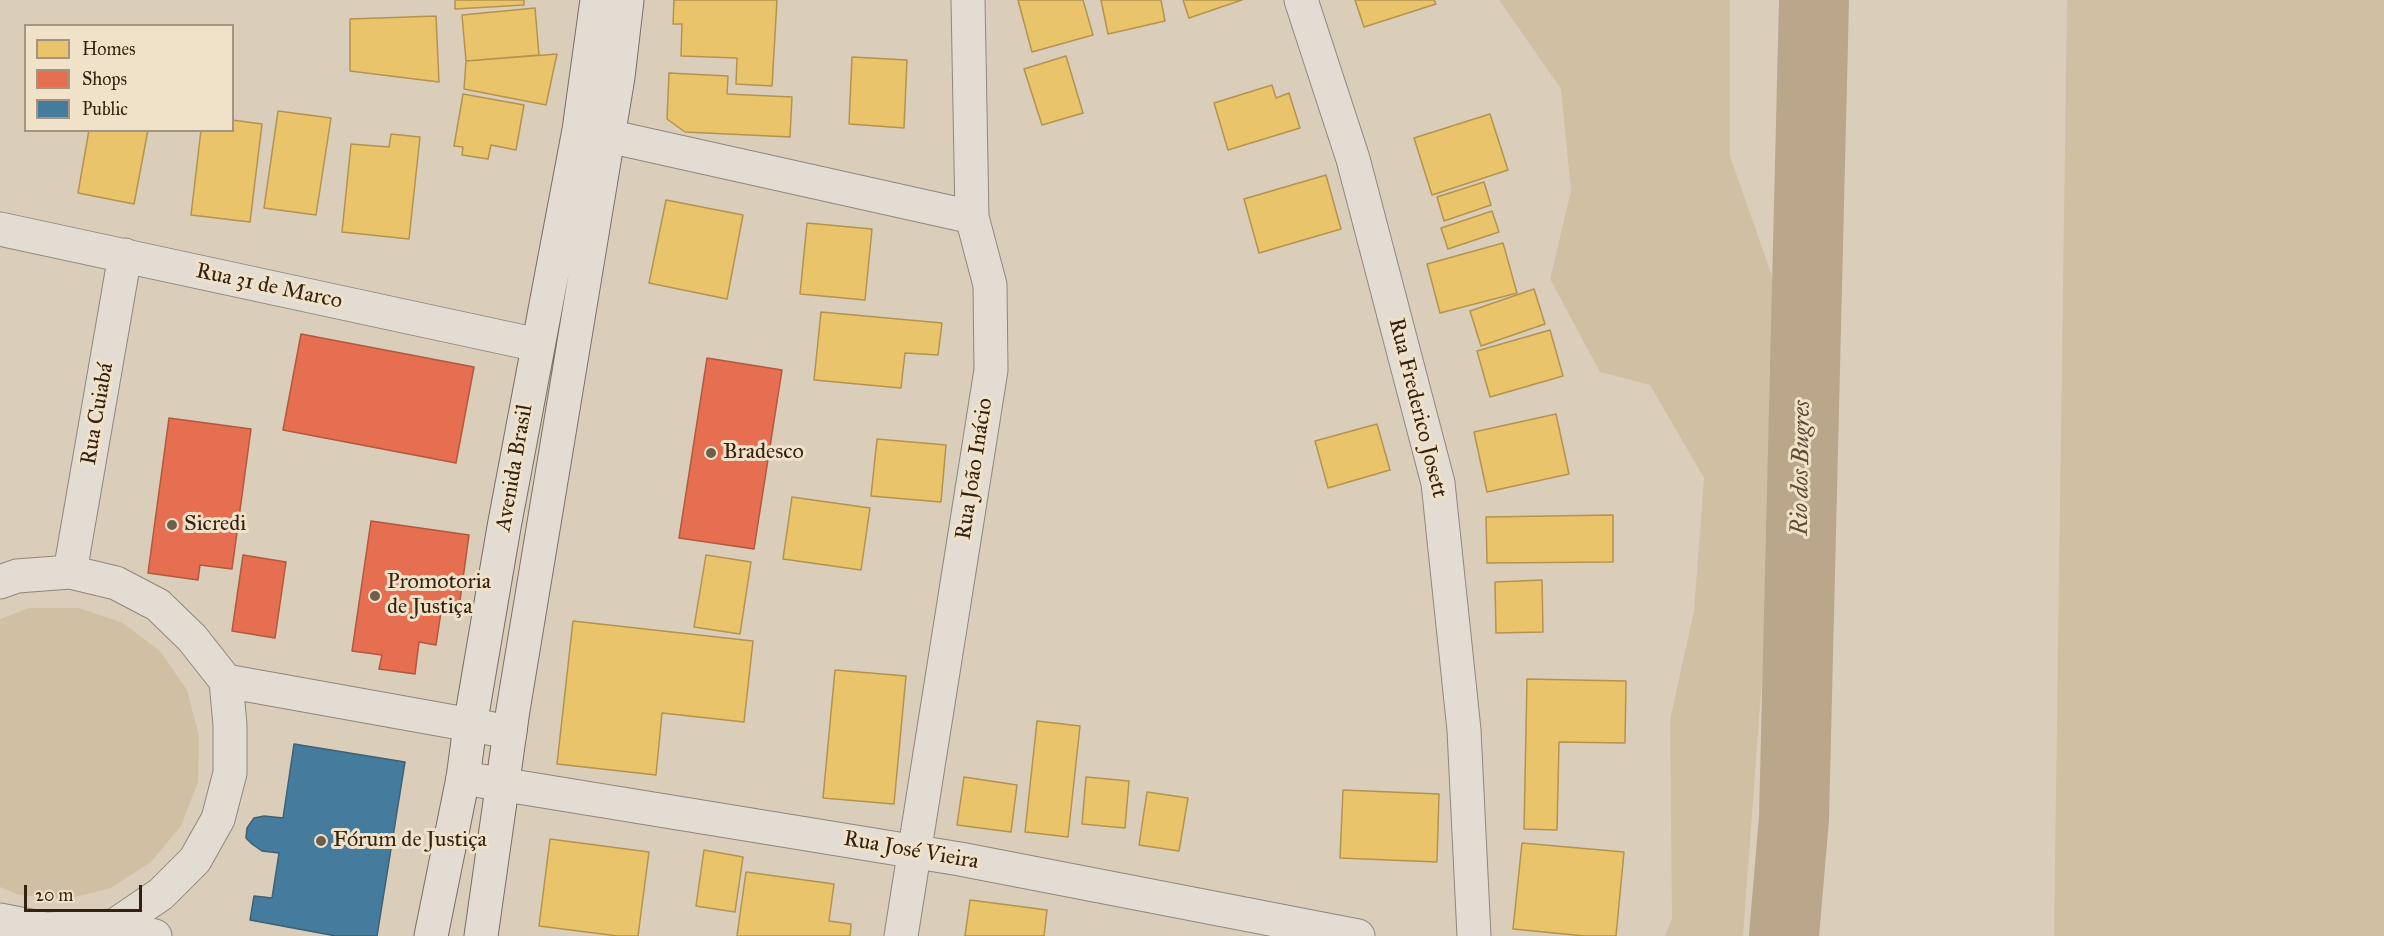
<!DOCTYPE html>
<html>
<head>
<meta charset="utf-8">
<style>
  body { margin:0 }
  #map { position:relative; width:2384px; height:936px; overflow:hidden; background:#daceba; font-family:"IM FELL Great Primer",serif }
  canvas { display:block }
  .legend { position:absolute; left:24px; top:24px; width:210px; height:108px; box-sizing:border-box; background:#f0e1c9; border:2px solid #a5947f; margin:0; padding:8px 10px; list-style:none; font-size:18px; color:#342111 }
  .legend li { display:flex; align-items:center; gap:12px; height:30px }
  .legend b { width:30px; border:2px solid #a5947f }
  .scale { position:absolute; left:24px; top:885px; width:118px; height:27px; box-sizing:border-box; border:3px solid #342111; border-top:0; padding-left:8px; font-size:18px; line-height:21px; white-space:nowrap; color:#342111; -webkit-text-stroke:4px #f0e1c9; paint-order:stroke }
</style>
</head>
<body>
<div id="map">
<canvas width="2384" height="936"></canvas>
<ul class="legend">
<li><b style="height:16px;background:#e9c46a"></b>Homes</li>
<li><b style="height:16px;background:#e76f51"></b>Shops</li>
<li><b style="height:16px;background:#457b9d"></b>Public</li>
</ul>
<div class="scale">20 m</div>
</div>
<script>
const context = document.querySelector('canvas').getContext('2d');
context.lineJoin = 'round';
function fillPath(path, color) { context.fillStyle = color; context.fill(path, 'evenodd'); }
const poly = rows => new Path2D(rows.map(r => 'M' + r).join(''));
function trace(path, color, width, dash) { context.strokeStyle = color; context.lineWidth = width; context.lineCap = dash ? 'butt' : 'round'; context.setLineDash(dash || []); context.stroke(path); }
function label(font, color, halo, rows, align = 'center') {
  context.font = font + ' "IM FELL Great Primer",serif'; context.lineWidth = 6; context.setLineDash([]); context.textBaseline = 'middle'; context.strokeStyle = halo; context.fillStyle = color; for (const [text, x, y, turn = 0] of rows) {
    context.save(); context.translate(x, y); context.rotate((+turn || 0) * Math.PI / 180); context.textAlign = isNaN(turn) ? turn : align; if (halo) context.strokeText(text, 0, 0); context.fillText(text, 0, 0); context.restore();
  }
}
fillPath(poly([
  [1499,0,1730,0,1730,156,1772,276,1772,544,1743,936,1665,936,1672,918,1670,720,1694,611,1704,478,1650,385,1600,372,1550,279,1571,191,1561,89],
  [2067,0,2384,0,2384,936,2054,936],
  [29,608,79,608,123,623,160,651,187,690,199,736,198,782,181,826,151,862,111,888,66,899,20,895,0,887,0,619]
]), '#d1bfa4');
const homes = poly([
  [455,0,524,0,524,5,455,9,455,0],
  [674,0,777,0,772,86,736,84,737,58,681,56,682,24,673,24,674,0],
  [1018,0,1083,0,1093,35,1032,52,1018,0],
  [1101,0,1161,0,1165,21,1108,34,1101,0],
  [1183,0,1242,0,1189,18,1183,0],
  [1355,0,1434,0,1436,4,1364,27,1355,0],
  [535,8,539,55,466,61,462,15,535,8],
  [436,16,439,82,350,71,350,19,436,16],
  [557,54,546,105,464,89,466,61,557,54],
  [1066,56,1083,113,1042,125,1024,69,1066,56],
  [852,57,907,60,904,128,849,124,852,57],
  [669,73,728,76,727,94,792,97,790,137,685,132,667,119,669,73],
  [1272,85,1276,98,1289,93,1300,128,1228,150,1214,103,1272,85],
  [463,94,524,105,516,150,491,145,488,159,462,155,463,147,454,146,463,94],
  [278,111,331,118,316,215,264,208,278,111],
  [1490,114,1508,170,1432,195,1414,138,1490,114],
  [232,120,262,124,250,222,191,215,201,130,232,130,232,120],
  [89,130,148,130,134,204,78,193,89,130],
  [391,134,420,137,409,239,342,232,351,144,389,147,391,134],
  [1326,175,1341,229,1259,253,1244,199,1326,175],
  [1484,182,1491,205,1444,221,1437,197,1484,182],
  [666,200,743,215,727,299,649,283,666,200],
  [1492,211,1499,232,1448,249,1441,228,1492,211],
  [807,223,872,229,865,300,800,294,807,223],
  [1503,243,1517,293,1440,313,1427,264,1503,243],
  [1534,289,1545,324,1481,346,1470,311,1534,289],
  [821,312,942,323,938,355,905,353,901,388,814,380,821,312],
  [1550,330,1563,376,1490,397,1477,351,1550,330],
  [1556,414,1569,474,1487,492,1474,432,1556,414],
  [1377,424,1390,470,1328,488,1315,441,1377,424],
  [877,439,946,445,941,502,871,496,877,439],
  [792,497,870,508,861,570,783,559,792,497],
  [1613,515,1613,562,1487,563,1486,517,1613,515],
  [706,555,751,562,740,634,694,627,706,555],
  [1542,580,1543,632,1496,633,1495,582,1542,580],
  [573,621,753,641,744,722,662,713,656,775,557,764,573,621],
  [835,670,906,676,894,804,823,798,835,670],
  [1527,679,1626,681,1625,743,1559,742,1557,830,1524,829,1527,679],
  [1037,721,1080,726,1068,837,1025,832,1037,721],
  [964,777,1017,785,1011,832,957,825,964,777],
  [1086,777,1129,781,1125,828,1082,824,1086,777],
  [1343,790,1439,794,1437,862,1340,858,1343,790],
  [1147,792,1188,798,1179,851,1139,845,1147,792],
  [550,839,649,852,638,936,618,936,539,926,550,839],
  [1522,843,1624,852,1616,936,1585,936,1513,929,1522,843],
  [704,850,743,857,735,912,696,906,704,850],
  [746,872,834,884,829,921,851,924,850,936,737,936,746,872],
  [970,900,1047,910,1044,936,965,936,970,900]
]);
fillPath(homes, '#e9c46a');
trace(homes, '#b3934f', 1.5);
const shops = poly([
  [301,334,474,367,456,463,283,430,301,334],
  [707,358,782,370,754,549,679,538,707,358],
  [169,418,251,429,232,569,200,565,198,580,148,573,169,418],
  [371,521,469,535,458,615,441,612,436,645,419,642,415,674,379,669,382,655,352,651,371,521],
  [243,555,286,562,275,638,232,631,243,555]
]);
fillPath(shops, '#e76f51');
trace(shops, '#b1583e', 1.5);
const public = poly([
  [294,744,405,762,377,936,336,936,250,920,254,896,272,898,279,853,262,851,252,844,246,838,247,828,254,818,264,816,283,818,294,744]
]);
fillPath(public, '#457b9d');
trace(public, '#406073', 1.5);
trace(poly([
  [1784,936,1794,818,1814,0]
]), '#b9a68b', 70);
const street = poly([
  [1301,0,1353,159,1438,483,1464,730,1474,936],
  [581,130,972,217],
  [0,229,538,345],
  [70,572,125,255],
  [0,582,17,576,70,572,116,583,158,605,192,638,226,681,230,725,230,773,218,819,195,860,161,894,114,926,45,929,0,920],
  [226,681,510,732],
  [463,778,960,859,1358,936],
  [114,926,155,936],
  [901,936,991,370,990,285,972,217,968,0]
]);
const secondary = poly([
  [431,936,463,778,470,726,504,527,579,130,597,0],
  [481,936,513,710,618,77,627,0]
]);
trace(street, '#90877a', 35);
trace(secondary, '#796f63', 35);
trace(street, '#e2dcd2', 33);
trace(secondary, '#e2dcd2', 33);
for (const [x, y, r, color] of [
  [711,453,6,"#6e5e4c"],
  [172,525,6,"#6e5e4c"],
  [375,596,6,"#6e5e4c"],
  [321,841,6,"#6e5e4c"]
]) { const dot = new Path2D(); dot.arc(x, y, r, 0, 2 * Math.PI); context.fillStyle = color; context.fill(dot); trace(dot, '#f0e1c9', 2); }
label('22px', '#342111', '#f0e1c9', [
  ["Rua 31 de Marco",269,287,12],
  ["Rua Frederico Josett",1417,408,76],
  ["Rua Cuiabá",98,414,-80],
  ["Avenida Brasil",515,468,-80],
  ["Rua João Inácio",975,469,-81],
  ["Rua José Vieira",911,851,10]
]);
label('22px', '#342111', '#f0e1c9', [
  ["Bradesco",723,453],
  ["Sicredi",184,525],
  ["Promotoria",387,583],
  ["de Justiça",387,608],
  ["Fórum de Justiça",333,841]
], 'left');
label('italic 24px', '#5e4a35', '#f0e1c9', [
  ["Rio dos Bugres",1802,468,-89]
]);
</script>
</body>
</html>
